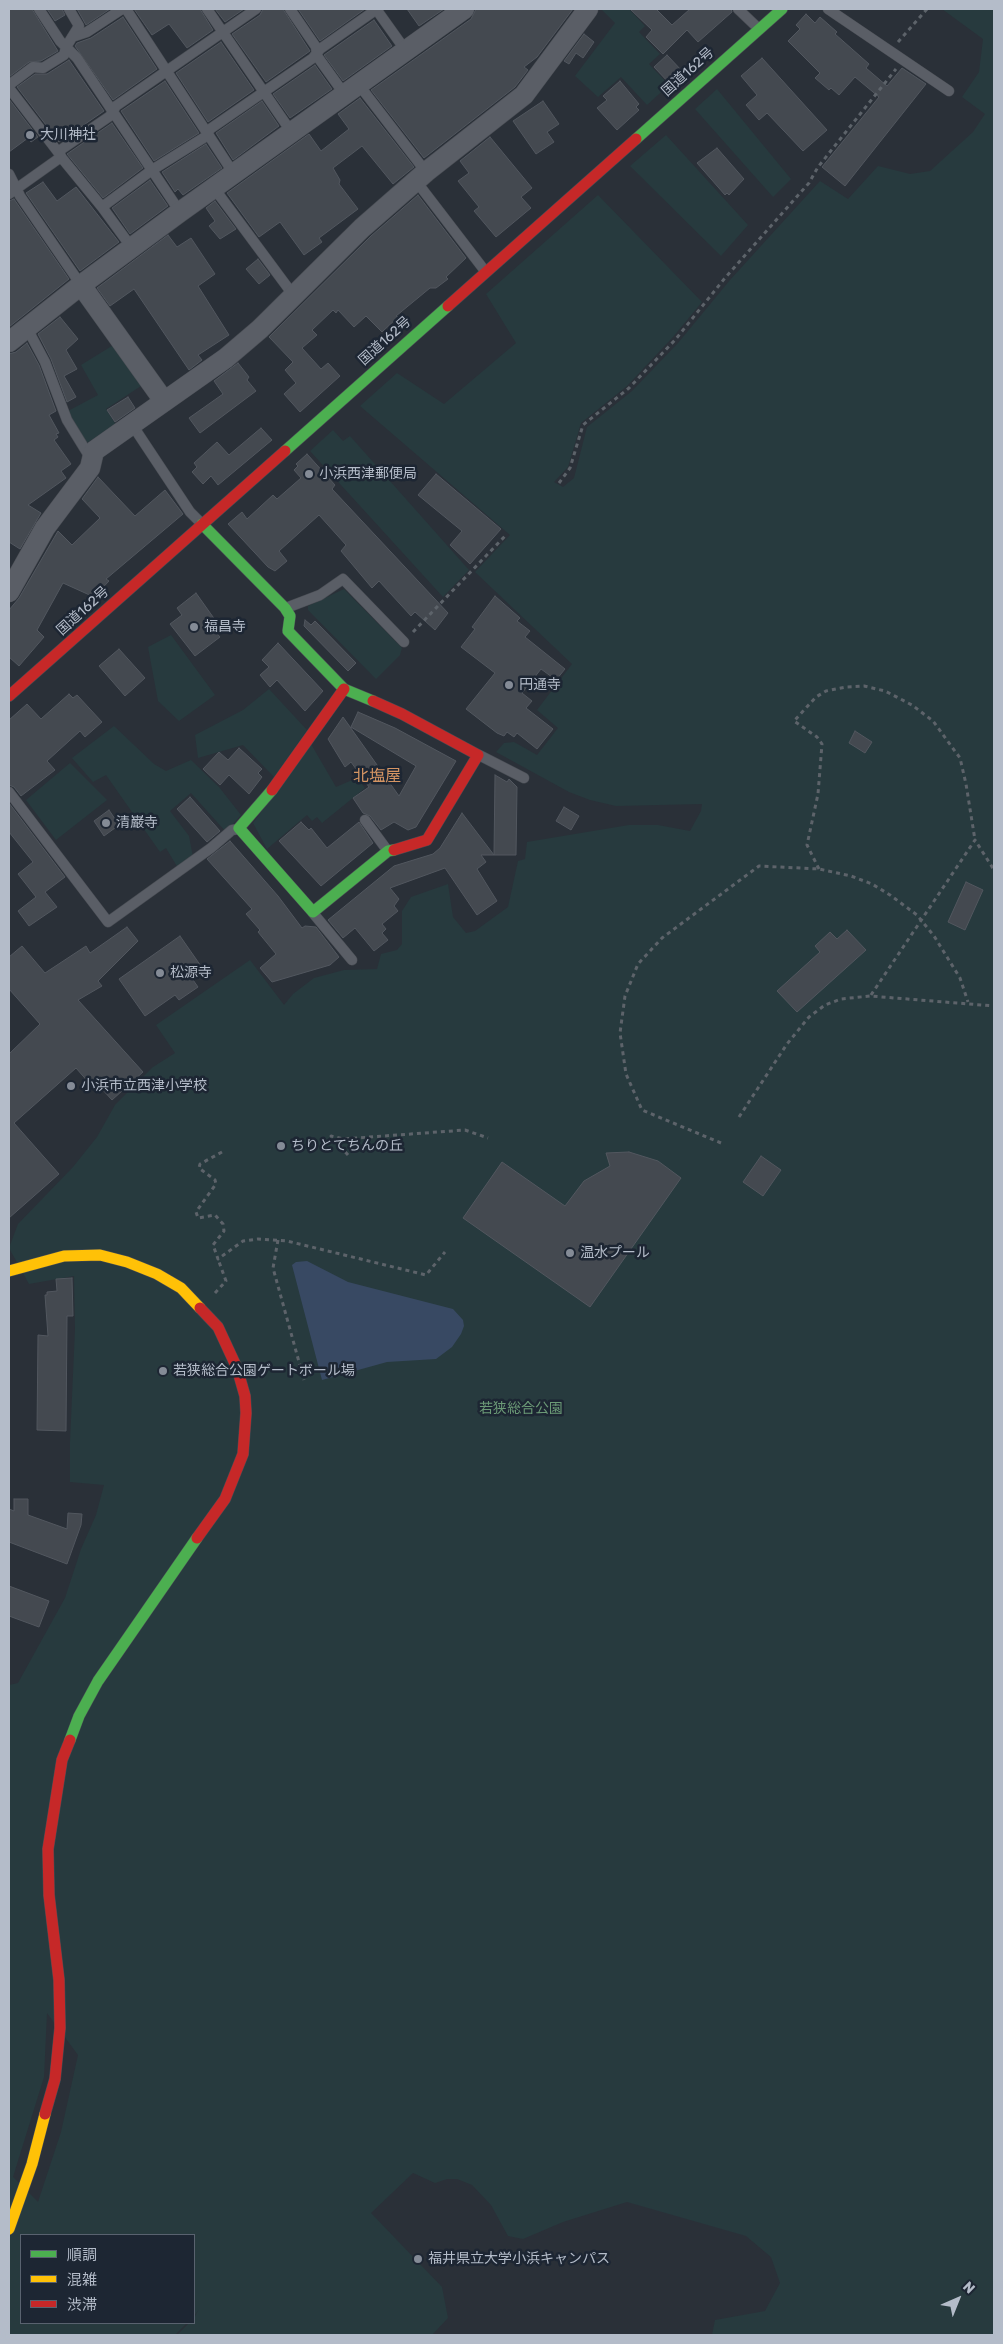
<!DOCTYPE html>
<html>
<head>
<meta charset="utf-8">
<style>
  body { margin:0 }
  #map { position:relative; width:1003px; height:2344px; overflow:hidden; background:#2a3038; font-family:Rubik,"Noto Sans JP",sans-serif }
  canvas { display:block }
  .frame { position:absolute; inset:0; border:10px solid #b4bcc9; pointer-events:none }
  .legend { position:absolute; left:20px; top:2234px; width:175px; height:90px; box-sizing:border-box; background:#1d2633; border:1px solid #59626f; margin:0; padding:6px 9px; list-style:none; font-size:15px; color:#b4bcc9 }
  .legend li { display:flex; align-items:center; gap:10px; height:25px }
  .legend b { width:25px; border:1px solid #59626f }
  .north { position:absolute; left:933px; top:2274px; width:50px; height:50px; -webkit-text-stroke:4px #1d2633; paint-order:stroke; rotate:44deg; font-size:14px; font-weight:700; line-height:20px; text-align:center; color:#b4bcc9 }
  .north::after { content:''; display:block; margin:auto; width:18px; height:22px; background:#b4bcc9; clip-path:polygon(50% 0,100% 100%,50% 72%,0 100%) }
</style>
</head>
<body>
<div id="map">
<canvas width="1003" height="2344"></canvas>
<div class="frame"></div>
<ul class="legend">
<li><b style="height:6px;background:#4caf50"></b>順調</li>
<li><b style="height:6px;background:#ffc107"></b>混雑</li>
<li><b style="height:6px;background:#c62828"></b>渋滞</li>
</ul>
<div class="north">N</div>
</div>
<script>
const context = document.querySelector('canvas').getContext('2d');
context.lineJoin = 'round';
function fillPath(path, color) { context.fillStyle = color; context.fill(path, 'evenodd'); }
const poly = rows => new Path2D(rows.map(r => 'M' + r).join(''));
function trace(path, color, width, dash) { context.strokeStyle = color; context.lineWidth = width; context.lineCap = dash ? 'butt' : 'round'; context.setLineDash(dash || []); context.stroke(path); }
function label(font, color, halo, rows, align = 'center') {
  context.font = font + ' Rubik,"Noto Sans JP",sans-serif'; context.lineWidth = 5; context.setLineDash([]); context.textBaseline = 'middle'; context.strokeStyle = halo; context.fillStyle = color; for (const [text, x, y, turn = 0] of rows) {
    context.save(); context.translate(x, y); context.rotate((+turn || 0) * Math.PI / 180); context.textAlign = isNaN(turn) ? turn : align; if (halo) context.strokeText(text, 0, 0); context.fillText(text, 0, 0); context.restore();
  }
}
fillPath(poly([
  [601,9,629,9,645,26,639,32,660,54,649,64,669,85,647,105,621,77,598,97,575,76,615,23],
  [942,9,994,9,994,2335,712,2335,715,2320,765,2311,780,2283,771,2257,746,2236,627,2202,563,2222,523,2239,508,2236,491,2205,472,2185,457,2179,447,2179,435,2183,413,2173,371,2213,442,2287,448,2318,432,2335,177,2335,189,2323,194,2323,194,2318,199,2309,194,2316,194,2235,21,2235,21,2323,187,2323,175,2335,9,2335,9,1685,18,1683,65,1598,81,1549,96,1515,104,1485,70,1482,70,1442,75,1329,74,1276,29,1284,9,1248,18,1224,73,1167,97,1137,115,1105,153,1067,175,1053,156,1025,250,960,284,1005,293,994,314,978,344,970,377,969,381,954,397,950,402,944,402,911,411,897,448,884,453,917,466,933,475,931,508,907,518,861,525,859,527,842,629,825,658,825,690,831,701,811,702,804,616,806,590,800,569,792,496,752,504,743,514,742,537,755,558,728,537,710,572,664,475,572,510,535,360,406,397,373,444,404,516,343,486,294,598,195,702,302,673,337,627,386,581,423,568,467,554,482,563,487,574,478,587,427,632,391,678,343,730,280,820,181,848,199,878,166,910,174,930,171,973,132,985,114,962,97,979,72,983,39],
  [47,2013,78,2055,61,2132,38,2202,13,2177,44,2077],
  [717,89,791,179,773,197,695,109],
  [666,135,748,225,721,256,630,166],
  [115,344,144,384,106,409,116,425,85,444,68,411,98,395,81,365],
  [333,430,343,441,350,436,469,570,443,597,310,451],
  [344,589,402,648,400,655,376,679,308,610,308,606],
  [171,635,215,695,179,721,158,701,148,647],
  [269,689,307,730,274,777,243,745,198,758,195,735,243,710],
  [114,726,154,764,166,771,191,760,219,787,241,815,226,832,191,793,170,811,189,836,193,857,178,868,166,848,160,852,106,775,93,782,72,758],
  [311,744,336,787,357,778,365,788,322,823,317,817,312,821,307,815,267,849,253,823],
  [70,763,107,800,56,840,26,800]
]), '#273a3e');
fillPath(poly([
  [307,1261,348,1282,453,1309,463,1320,464,1326,461,1334,452,1347,436,1359,387,1362,322,1380,292,1265,296,1262]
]), '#384963');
const building = poly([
  [9,9,32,9,58,51,41,61,29,62,9,77,9,9],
  [47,9,62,9,65,15,55,21,47,9],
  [77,9,110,9,86,25,77,9],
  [134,9,200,9,213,30,187,48,169,24,152,35,134,9],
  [215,9,244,9,225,22,215,9],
  [263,9,283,9,310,51,266,82,232,34,260,15,263,9],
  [298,9,365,9,320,41,298,9],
  [407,9,444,9,419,26,407,9],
  [476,9,573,9,537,57,524,67,528,70,515,87,424,158,371,90,471,19,476,9],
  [630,9,656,9,672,25,690,9,731,9,732,12,698,42,687,30,663,54,646,37,652,30,630,9],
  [806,14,815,23,820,17,837,32,835,34,869,64,866,68,887,86,902,68,926,84,845,186,822,167,879,97,855,77,839,95,831,88,829,90,815,78,820,73,788,41,800,29,796,25,806,14],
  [123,17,157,69,113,100,75,46,77,43,91,38,123,17],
  [374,20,392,46,343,81,324,55,374,20],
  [584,34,594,42,583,58,576,53,569,64,564,61,584,34],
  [221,42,254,90,208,122,176,73,221,42],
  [667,55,683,72,670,84,654,67,667,55],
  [762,58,827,130,803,151,767,113,759,120,746,105,757,95,741,76,762,58],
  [69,60,104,111,59,142,17,87,35,74,47,74,69,60],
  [315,65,332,89,290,118,273,94,315,65],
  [165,81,199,133,154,161,121,111,165,81],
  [620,81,639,104,636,107,639,110,617,130,597,108,607,100,603,96,620,81],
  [360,98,414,167,393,184,362,146,333,168,340,180,339,184,358,209,319,238,322,242,304,255,280,222,259,237,227,193,309,134,321,151,349,129,338,114,360,98],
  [9,99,38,137,31,142,28,138,9,152,9,99],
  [262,101,279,126,233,160,216,133,262,101],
  [543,101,559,124,547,132,554,142,536,154,513,121,543,101],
  [112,123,143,168,103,198,67,154,112,123],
  [490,137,532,188,521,197,531,208,496,237,474,211,479,207,458,181,469,173,460,161,490,137],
  [206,144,222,168,183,195,178,189,175,192,162,172,206,144],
  [717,148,744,179,729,195,727,193,725,195,697,163,717,148],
  [150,180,168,206,130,234,112,208,150,180],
  [43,182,57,201,76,187,119,242,80,271,26,193,43,182],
  [418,195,466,258,446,277,448,279,436,288,430,288,396,316,398,317,382,332,366,316,354,327,338,310,336,313,333,310,312,330,317,335,302,348,321,369,328,363,340,376,300,412,284,394,296,383,285,370,293,362,269,337,371,236,418,195],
  [14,199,69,279,9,327,9,201,14,199],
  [215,201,236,229,220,239,209,226,215,221,206,208,215,201],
  [168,235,177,247,191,238,215,274,198,286,229,335,198,355,202,360,189,370,134,289,110,306,97,288,168,235],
  [258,259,270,275,259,284,246,269,258,259],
  [60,317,78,339,66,350,77,369,64,376,76,397,67,402,51,359,38,334,60,317],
  [27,343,39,365,56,411,49,415,59,433,56,434,58,437,54,440,71,464,61,471,66,478,28,505,41,513,20,549,9,542,9,354,16,352,27,343],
  [238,363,249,377,247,380,256,391,200,433,189,418,223,394,214,381,238,363],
  [128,397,135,408,115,422,107,410,128,397],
  [261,428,272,440,218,485,211,476,203,484,192,472,197,467,194,463,217,442,229,455,261,428],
  [307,454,335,485,332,489,448,613,435,630,415,612,411,616,379,581,372,588,341,551,346,545,319,515,279,551,287,561,275,571,268,567,228,524,242,512,247,519,273,495,277,499,301,478,294,470,298,466,296,464,307,454],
  [436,474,501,529,470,564,450,545,462,531,418,495,436,474],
  [98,477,135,516,165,490,183,514,106,579,109,581,94,597,63,583,37,630,44,637,19,666,9,657,9,610,19,598,58,531,72,545,100,518,82,499,98,477],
  [196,593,218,624,213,629,220,637,195,656,170,624,182,615,177,608,196,593],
  [495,596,520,618,517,621,530,631,525,637,565,669,556,680,541,669,522,693,532,701,526,708,553,729,537,749,517,733,514,737,507,732,504,736,497,733,466,709,495,673,461,647,475,629,472,627,495,596],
  [305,620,311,625,315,621,356,663,348,671,304,626,305,620],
  [278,643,323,691,305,711,277,680,270,687,260,675,269,667,262,660,278,643],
  [119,649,145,678,125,696,99,666,119,649],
  [69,694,73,698,77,695,102,722,85,737,80,731,47,761,55,770,21,796,14,787,9,785,9,720,27,704,41,719,69,694],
  [358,712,395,728,456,761,416,827,408,830,394,822,381,830,370,816,363,813,353,798,369,787,351,762,345,767,328,739,343,717,399,796,416,766,351,727,358,712],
  [855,731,872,742,865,753,849,743,855,731],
  [239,748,262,769,258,773,262,777,249,794,229,775,220,785,203,769,219,752,228,760,239,748],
  [495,775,507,782,509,779,517,787,516,855,494,855,495,775],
  [190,797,220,831,207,842,177,809,190,797],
  [9,803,65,877,45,892,57,907,29,926,18,911,36,897,18,874,33,862,9,832,9,803],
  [564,807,579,816,571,830,556,821,564,807],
  [109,810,119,825,104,836,94,821,109,810],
  [462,813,494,855,481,855,486,862,477,869,497,901,477,915,445,868,390,888,399,899,394,906,398,911,382,924,386,929,382,933,388,940,374,951,355,928,343,938,328,920,394,866,433,854,440,848,462,813],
  [301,822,309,830,311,828,327,848,359,822,373,843,321,886,279,841,301,822],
  [230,841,278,896,302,928,305,926,316,927,339,957,330,965,272,982,260,968,276,954,258,932,260,930,246,914,252,909,207,859,230,841],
  [966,882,983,890,965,930,948,922,966,882],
  [127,927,138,941,98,981,102,986,78,1000,143,1072,112,1100,101,1088,97,1092,76,1068,14,1123,59,1174,9,1218,9,1054,40,1024,9,989,9,957,22,946,45,973,86,946,90,953,127,927],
  [847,930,866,950,797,1012,777,991,820,952,815,946,830,932,837,939,847,930],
  [180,936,203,969,191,977,198,987,179,1000,175,995,145,1016,119,979,180,936],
  [629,1152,658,1161,681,1178,590,1307,463,1218,502,1162,565,1206,584,1181,610,1166,606,1153,629,1152],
  [761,1156,781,1170,763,1196,743,1182,761,1156],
  [72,1278,73,1316,67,1316,66,1431,37,1430,38,1335,48,1336,45,1295,47,1295,47,1292,57,1291,56,1279,72,1278],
  [14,1499,28,1499,28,1515,67,1529,68,1513,82,1514,81,1525,67,1564,9,1542,9,1509,14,1511,14,1499],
  [9,1586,49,1601,39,1627,9,1616,9,1586]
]);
fillPath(building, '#444950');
trace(building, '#52575f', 1);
const lane = poly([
  [39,9,60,41,77,58,180,212],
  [126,9,234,174],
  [207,9,292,133],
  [290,9,316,47,317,56,345,95],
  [376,9,406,51],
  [738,9,759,29],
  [828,9,949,91],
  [72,37,87,32,122,9],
  [9,85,33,67,43,68,64,55,66,47,79,26,69,9],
  [359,85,426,172],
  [9,88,61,156],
  [59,151,110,116,116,106,256,9],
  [9,174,20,196,81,285],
  [416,181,485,271],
  [214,188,294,296],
  [9,194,61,157,102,207,132,248],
  [102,207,152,170,205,137,210,129,313,58,320,49,377,9],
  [27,328,45,362,67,420,91,459],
  [131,423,190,512,202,524],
  [286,608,320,595,343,579,404,642],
  [479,755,524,778],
  [9,792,108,922,211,848,232,830,239,829],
  [365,820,387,850],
  [313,913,352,960]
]);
const street = poly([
  [81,285,164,401],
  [9,342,81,285,180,212,464,9],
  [9,592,45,528,90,468,94,451,226,358,260,329,362,228,426,172,524,95,588,9]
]);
const fast = poly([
  [636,139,782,9],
  [285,451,448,306],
  [202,524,285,608,290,616,288,631,344,689,373,701],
  [272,790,239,828,313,912,388,851,394,850],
  [70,1740,79,1716,98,1681,197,1538]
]);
const slow = poly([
  [9,1271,64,1256,100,1255,127,1262,157,1274,181,1288,200,1308],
  [9,2229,32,2164,45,2114]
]);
const jam = poly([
  [448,306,636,139],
  [9,696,285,451],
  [373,701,402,714,478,755,427,840,394,850],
  [272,790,344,689],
  [197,1538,225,1499,243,1454,246,1413,245,1396,237,1368,218,1327,200,1308],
  [45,2114,55,2079,60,2028,59,1980,49,1895,48,1849,62,1760,70,1740]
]);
trace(lane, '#484c53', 11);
trace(street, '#484c53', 21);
trace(fast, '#484c53', 12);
trace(slow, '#484c53', 12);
trace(jam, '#484c53', 12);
trace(poly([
  [898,42,927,9],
  [559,483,570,468,583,425,629,388,675,340,725,278,809,183,818,167,896,69],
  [413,632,507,534],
  [819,869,807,845,818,794,822,744,817,737,794,721,816,697,826,691,846,687,864,686,885,691,912,705,933,721,960,758,966,784,975,840],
  [871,995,975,840,994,870],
  [739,1117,787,1044,809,1017,825,1005,841,999,870,996,994,1006],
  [721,1143,642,1110,626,1074,620,1033,625,996,638,964,662,938,759,866,819,869,851,876,872,884,890,895,917,915,934,936,960,978,968,1002],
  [222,1152,200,1164,199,1168,215,1180,216,1184,196,1212,198,1218,215,1215,223,1224,224,1231,213,1245,218,1259,243,1241,258,1239,287,1241,426,1275,445,1252],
  [348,1155,331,1136,343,1139,465,1130,488,1138],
  [278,1240,273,1268,304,1380],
  [215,1293,226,1281,218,1259]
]), '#5d636a', 3, [4, 4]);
trace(lane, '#5a5e66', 10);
trace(street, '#5a5e66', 20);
trace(fast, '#4caf50', 11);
trace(slow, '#ffc107', 11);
trace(jam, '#c62828', 11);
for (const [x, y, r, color] of [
  [30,135,5,"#848b96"],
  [309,474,5,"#848b96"],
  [194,627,5,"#848b96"],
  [509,685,5,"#848b96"],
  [106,823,5,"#848b96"],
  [160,973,5,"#848b96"],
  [71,1086,5,"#848b96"],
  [281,1146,5,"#848b96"],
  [570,1253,5,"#848b96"],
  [163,1371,5,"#848b96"],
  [418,2259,5,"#848b96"]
]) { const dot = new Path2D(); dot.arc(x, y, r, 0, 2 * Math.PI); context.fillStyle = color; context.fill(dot); trace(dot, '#1d2633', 2); }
label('14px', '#b4bcc9', '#1d2633', [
  ["国道162号",688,72,-42],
  ["国道162号",385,341,-42],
  ["国道162号",83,611,-42]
]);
label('14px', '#b4bcc9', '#1d2633', [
  ["大川神社",40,135],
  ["小浜西津郵便局",319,474],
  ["福昌寺",204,627],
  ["円通寺",519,685],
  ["清巌寺",116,823],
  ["松源寺",170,973],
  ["小浜市立西津小学校",81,1086],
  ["ちりとてちんの丘",291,1146],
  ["温水プール",580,1253],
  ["若狭総合公園ゲートボール場",173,1371],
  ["福井県立大学小浜キャンパス",428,2259]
], 'left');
label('14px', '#6b9a76', '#1d2633', [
  ["若狭総合公園",521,1409]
]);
label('16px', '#d59563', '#1d2633', [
  ["北塩屋",377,776]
]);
</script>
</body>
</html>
